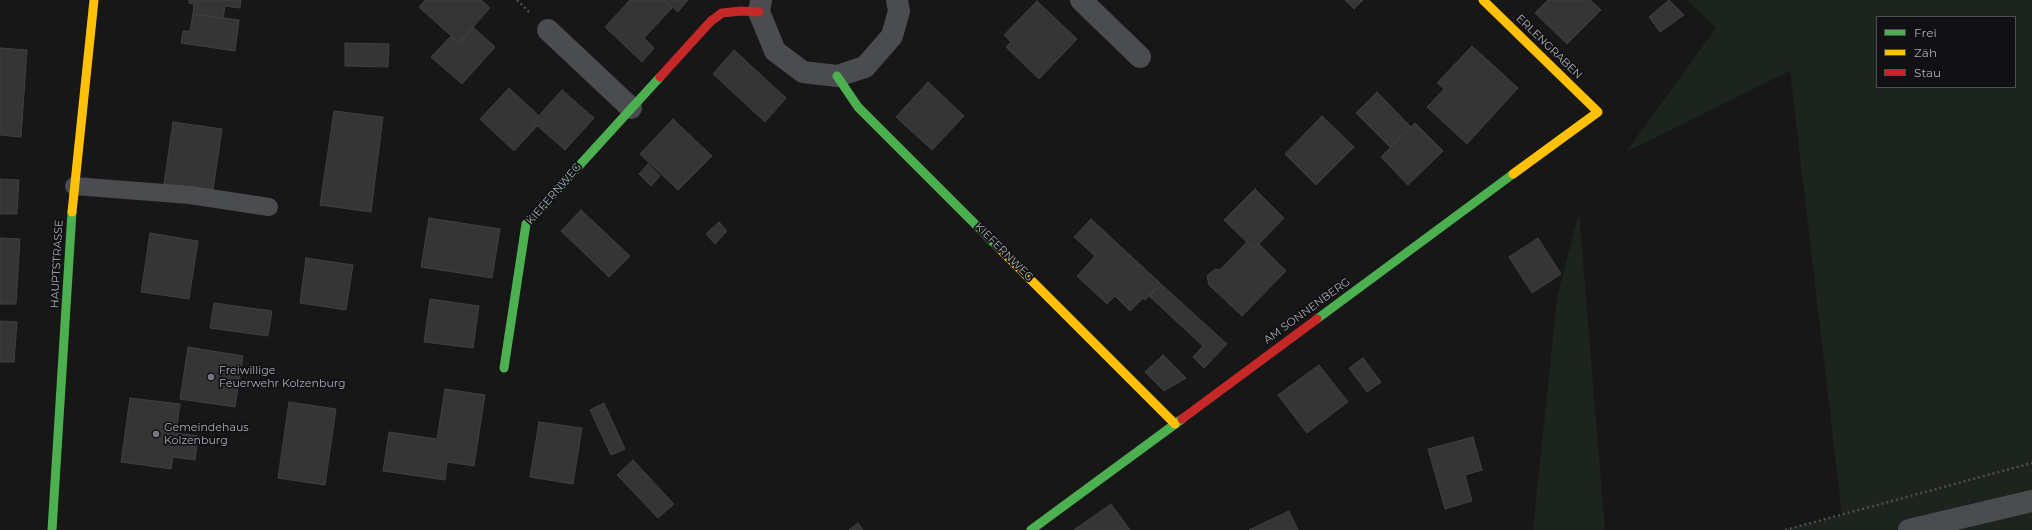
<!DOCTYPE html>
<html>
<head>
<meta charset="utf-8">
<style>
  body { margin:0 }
  #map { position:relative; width:2032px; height:530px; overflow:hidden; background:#171717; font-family:Montserrat,sans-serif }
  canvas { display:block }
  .legend { position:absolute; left:1876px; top:16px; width:140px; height:72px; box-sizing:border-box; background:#111113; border:1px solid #4d4f55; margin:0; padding:5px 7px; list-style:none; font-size:12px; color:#a8adb8 }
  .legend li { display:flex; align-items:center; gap:8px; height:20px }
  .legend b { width:20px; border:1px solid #4d4f55 }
</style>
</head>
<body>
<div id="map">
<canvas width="2032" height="530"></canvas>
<ul class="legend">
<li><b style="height:5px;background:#4caf50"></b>Frei</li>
<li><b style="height:5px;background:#ffc107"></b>Zäh</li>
<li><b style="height:5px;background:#c62828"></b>Stau</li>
</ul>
</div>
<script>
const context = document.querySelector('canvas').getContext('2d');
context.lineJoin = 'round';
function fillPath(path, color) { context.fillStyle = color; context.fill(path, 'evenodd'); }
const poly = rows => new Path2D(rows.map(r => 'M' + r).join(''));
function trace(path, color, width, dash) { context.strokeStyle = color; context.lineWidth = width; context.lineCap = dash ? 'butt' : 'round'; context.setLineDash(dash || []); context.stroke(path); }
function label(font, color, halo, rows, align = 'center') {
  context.font = font + ' Montserrat,sans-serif'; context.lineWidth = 3.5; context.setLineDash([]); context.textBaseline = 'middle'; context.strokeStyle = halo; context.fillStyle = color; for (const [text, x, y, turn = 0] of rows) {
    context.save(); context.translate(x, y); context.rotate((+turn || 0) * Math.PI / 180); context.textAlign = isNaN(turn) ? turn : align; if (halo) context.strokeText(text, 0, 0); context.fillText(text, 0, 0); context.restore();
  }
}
fillPath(poly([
  [1687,0,2032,0,2032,530,1783,530,1842,515,1790,71,1626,152,1716,28],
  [1877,17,2015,17,2015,87,1877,87],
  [1579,213,1605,530,1533,530,1557,297]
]), '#1d241e');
const building = poly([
  [189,0,241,0,240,8,225,6,223,19,193,14,194,4,189,3,189,0],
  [425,0,481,0,490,8,459,43,419,7,425,0],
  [630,0,664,0,672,8,644,38,654,48,642,62,605,27,630,0],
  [664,0,688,0,678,12,664,0],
  [1345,0,1363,0,1354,9,1345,0],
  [1548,0,1590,0,1601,10,1567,44,1535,13,1548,0],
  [1669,0,1684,15,1660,32,1649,17,1669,0],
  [1037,1,1077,39,1039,79,1006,47,1011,42,1004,35,1037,1],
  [193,14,239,20,235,51,181,43,183,31,190,31,193,14],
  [473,27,495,47,462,84,431,57,451,36,459,43,473,27],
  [345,43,389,44,388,67,345,66,345,43],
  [1472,46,1518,88,1467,144,1427,107,1444,89,1437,83,1472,46],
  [0,48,27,50,21,137,0,135,0,48],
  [734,50,786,98,765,122,713,74,734,50],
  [928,82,964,116,932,150,896,117,928,82],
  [509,88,539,116,533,122,537,126,514,151,480,119,509,88],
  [562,90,594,118,565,150,533,122,562,90],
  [1377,92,1411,127,1390,147,1356,113,1377,92],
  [334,111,383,117,371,212,320,205,334,111],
  [1322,116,1354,147,1316,185,1285,154,1322,116],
  [673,119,712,156,678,190,640,154,673,119],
  [173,122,222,129,213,190,164,184,173,122],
  [1415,123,1443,151,1408,185,1381,157,1415,123],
  [648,164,660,176,651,186,639,174,648,164],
  [0,179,19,180,17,214,0,214,0,179],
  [1255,189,1284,218,1254,249,1224,220,1255,189],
  [581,210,630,256,609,277,561,231,581,210],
  [429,218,500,229,492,278,421,267,429,218],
  [1091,219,1160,283,1145,300,1143,298,1130,311,1115,296,1107,304,1077,276,1095,256,1074,237,1091,219],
  [719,222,727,231,715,244,706,234,719,222],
  [150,233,198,241,189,299,141,292,150,233],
  [0,238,20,239,16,304,0,304,0,238],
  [1538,238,1561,274,1532,293,1509,257,1538,238],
  [1247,242,1254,249,1259,244,1286,271,1242,316,1209,285,1207,276,1215,269,1220,270,1247,242],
  [306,258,353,265,346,310,300,303,306,258],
  [1161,284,1227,344,1204,368,1193,357,1203,346,1149,296,1161,284],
  [430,299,479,306,473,348,424,342,430,299],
  [214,303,272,311,268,336,210,328,214,303],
  [0,321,17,322,14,362,0,362,0,321],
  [188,347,243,356,235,407,180,399,188,347],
  [1163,355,1186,378,1164,391,1145,372,1163,355],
  [1363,358,1381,382,1367,392,1349,368,1363,358],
  [1319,365,1348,402,1307,433,1278,395,1319,365],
  [445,389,485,395,474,466,447,462,445,480,383,471,389,432,437,439,445,389],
  [130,398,180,404,176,433,198,436,195,460,173,457,171,469,121,462,130,398],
  [289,402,336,409,325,485,278,478,289,402],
  [604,403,625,449,611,455,590,410,604,403],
  [539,422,582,428,573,484,530,477,539,422],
  [1473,437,1482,470,1465,475,1472,501,1445,509,1428,449,1473,437],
  [633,460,674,504,658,518,617,475,633,460],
  [1111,504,1130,530,1074,530,1111,504],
  [1289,511,1298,530,1249,530,1289,511],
  [858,523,863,530,849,530,858,523]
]);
fillPath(building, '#353536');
trace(building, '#3f4043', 1);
trace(poly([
  [517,0,529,12],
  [1785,530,2032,463]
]), '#4d4e52', 2.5, [2, 3]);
trace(poly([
  [74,186,190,195,269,207]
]), '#4b4c50', 18);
trace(poly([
  [761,0,759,12,775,51,803,72,837,76,865,67,892,36,899,11,897,0],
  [1081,0,1140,57],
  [548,30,631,108],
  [1909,530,2032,501]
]), '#4b4c50', 22);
trace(poly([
  [837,76,858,107,997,246],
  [1317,319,1513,174],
  [504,368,526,224,660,77],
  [52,530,72,212],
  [1031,530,1182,419]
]), '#4caf50', 9);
trace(poly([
  [1483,0,1598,112,1513,174],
  [72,212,94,0],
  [997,246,1175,424]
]), '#ffc107', 9);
trace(poly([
  [660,77,711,21,722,13,741,11,759,12],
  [1182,419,1317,319]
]), '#c62828', 9);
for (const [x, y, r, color] of [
  [211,377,4,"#757880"],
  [156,434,4,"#757880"]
]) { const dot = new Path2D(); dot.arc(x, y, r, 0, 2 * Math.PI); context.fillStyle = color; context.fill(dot); trace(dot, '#111113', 1.5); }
label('11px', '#a8adb8', '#111113', [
  ["ERLENGRABEN",1549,47,44],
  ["KIEFERNWEG",554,194,-49],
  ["KIEFERNWEG",1004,252,45],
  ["HAUPTSTRASSE",57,264,-87],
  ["AM SONNENBERG",1307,311,-36]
]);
label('11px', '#a8adb8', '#111113', [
  ["Freiwillige",219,371],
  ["Feuerwehr Kolzenburg",219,384],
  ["Gemeindehaus",164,428],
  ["Kolzenburg",164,441]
], 'left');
</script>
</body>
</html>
